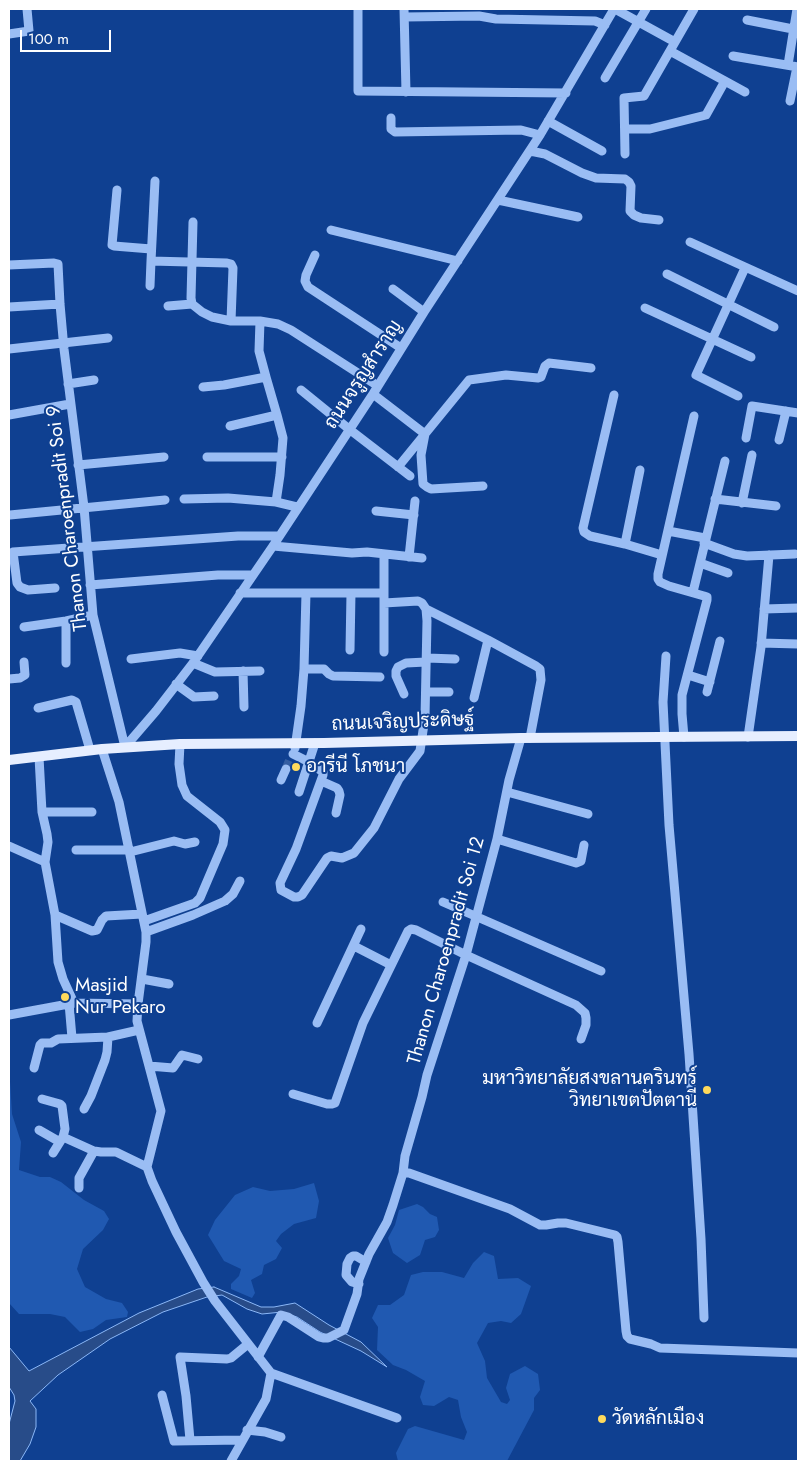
<!DOCTYPE html>
<html>
<head>
<meta charset="utf-8">
<style>
  body { margin:0 }
  #map { position:relative; width:807px; height:1470px; overflow:hidden; background:#0f4091; font-family:Jost,sans-serif }
  canvas { display:block }
  .frame { position:absolute; inset:0; border:10px solid #fff; pointer-events:none }
  .scale { position:absolute; left:20px; top:30px; width:91px; height:22px; box-sizing:border-box; border:2px solid #fff; border-top:0; padding-left:6px; font-size:15px; line-height:18px; white-space:nowrap; color:#fff; -webkit-text-stroke:4px #0f4091; paint-order:stroke }
</style>
</head>
<body>
<div id="map">
<canvas width="807" height="1470"></canvas>
<div class="frame"></div>
<div class="scale">100 m</div>
</div>
<script>
const context = document.querySelector('canvas').getContext('2d');
context.lineJoin = 'round';
function fillPath(path, color) { context.fillStyle = color; context.fill(path, 'evenodd'); }
const poly = rows => new Path2D(rows.map(r => 'M' + r).join(''));
function trace(path, color, width, dash) { context.strokeStyle = color; context.lineWidth = width; context.lineCap = dash ? 'butt' : 'round'; context.setLineDash(dash || []); context.stroke(path); }
function label(font, color, halo, rows, align = 'center') {
  context.font = font + ' Jost,Sarabun,sans-serif'; context.lineWidth = 4; context.setLineDash([]); context.textBaseline = 'middle'; context.strokeStyle = halo; context.fillStyle = color; for (const [text, x, y, turn = 0] of rows) {
    context.save(); context.translate(x, y); context.rotate((+turn || 0) * Math.PI / 180); context.textAlign = isNaN(turn) ? turn : align; if (halo) context.strokeText(text, 0, 0); context.fillText(text, 0, 0); context.restore();
  }
}
fillPath(poly([
  [9,1065,12,1114,21,1142,19,1170,40,1177,50,1177,61,1182,84,1200,104,1211,109,1219,103,1230,83,1249,77,1269,85,1287,106,1299,122,1303,128,1312,127,1317,106,1320,93,1329,80,1332,65,1317,50,1314,19,1314,9,1303],
  [314,1183,319,1201,316,1218,294,1224,281,1234,276,1241,282,1248,276,1259,264,1265,262,1274,251,1280,255,1293,252,1298,231,1289,231,1284,239,1276,241,1269,224,1261,208,1235,215,1220,235,1195,253,1187,270,1191,294,1189],
  [417,1204,423,1207,430,1214,437,1217,439,1230,435,1237,425,1240,420,1255,407,1263,393,1253,388,1238,395,1225,399,1210],
  [484,1252,494,1256,498,1279,518,1278,531,1286,521,1314,511,1323,501,1321,488,1323,477,1343,485,1361,487,1378,501,1402,507,1404,510,1400,506,1388,510,1374,525,1366,538,1374,540,1390,534,1398,534,1410,507,1461,398,1461,396,1453,408,1429,415,1426,464,1440,467,1432,461,1417,458,1400,449,1397,434,1406,423,1405,420,1397,425,1381,406,1370,393,1365,377,1350,378,1327,372,1318,378,1305,390,1305,404,1295,411,1275,423,1272,442,1272,464,1278,473,1263]
]), '#2059b1');
const water = poly([
  [214,1287,261,1307,274,1307,295,1303,329,1325,361,1342,387,1367,361,1351,320,1332,297,1317,282,1312,262,1314,247,1309,222,1295,207,1297,163,1312,110,1339,58,1375,30,1401,36,1409,36,1427,30,1444,20,1461,9,1461,9,1424,15,1401,14,1395,9,1387,9,1347,29,1371,139,1313,198,1289,214,1287]
]);
fillPath(water, '#284c89');
trace(water, '#8bb7f7', 1);
trace(poly([
  [286,769,291,757]
]), '#335da2', 9, [9, 4.5]);
trace(poly([
  [358,9,358,91,566,93],
  [404,9,406,92],
  [615,9,675,42],
  [405,17,479,16,496,19,595,21,605,25],
  [747,20,798,30],
  [9,34,29,31,27,9],
  [670,51,745,92],
  [733,56,798,67],
  [788,65,797,9],
  [605,78,646,9],
  [790,101,797,67],
  [391,118,391,129,395,132,521,130,540,135],
  [548,121,602,151],
  [625,129,650,129,706,115,725,81],
  [530,151,545,154,582,173,596,178,625,179,629,182,631,186,630,211,634,215,641,218,659,220],
  [625,154,624,98,644,96,694,9],
  [155,181,151,261,227,263,231,264,233,268,231,321],
  [117,190,112,245,114,246,151,249],
  [498,200,578,217],
  [193,222,191,298,192,304,202,312,212,317,231,321,260,321,278,324,291,330,378,386],
  [331,230,458,261],
  [690,242,798,291],
  [315,255,306,275,305,281,308,287,401,348],
  [9,265,54,263,58,264,60,304,64,349,84,507,93,615,125,747],
  [667,274,774,327],
  [150,286,151,261],
  [393,289,424,312],
  [168,306,192,304],
  [9,307,60,304],
  [645,308,751,357],
  [260,321,259,351,266,377],
  [9,349,108,338],
  [68,384,94,380],
  [203,387,224,385,266,377,277,415,283,438,280,475,276,502],
  [301,390,349,429,410,476],
  [373,394,425,434,421,455,423,484,427,487,431,489,483,486],
  [614,395,583,528,584,532,590,536,625,544,662,555],
  [738,396,696,375,745,268],
  [9,415,70,404],
  [230,426,277,415],
  [746,438,752,406,798,413],
  [779,440,786,411],
  [207,457,282,457],
  [78,465,164,457],
  [398,467,469,380,506,375,538,378,541,377,545,366,549,363,591,368],
  [184,499,228,498,276,502,297,507],
  [715,499,776,506],
  [742,503,752,455],
  [376,511,414,515],
  [10,515,165,500],
  [668,531,705,538],
  [704,543,734,554,747,556,795,554],
  [625,544,640,470],
  [273,546,352,553,367,552,422,558],
  [384,554,384,652],
  [409,557,415,501],
  [700,563,728,573],
  [90,585,218,575,253,575],
  [55,588,28,590,20,587,17,583,13,552,238,536,279,536],
  [693,592,725,461],
  [240,593,384,593],
  [426,609,488,640,536,666,540,669,541,680,530,738],
  [764,609,798,608],
  [66,621,66,663],
  [24,627,66,621,93,615],
  [761,643,798,644],
  [350,650,351,593],
  [666,656,663,702,669,825,689,1054,701,1239,704,1318],
  [427,658,455,659],
  [131,659,180,653,198,656],
  [193,663,215,672,260,671],
  [304,669,324,669,329,674,333,676,380,677],
  [243,671,244,707],
  [688,675,710,682],
  [9,679,20,678,25,675,24,662],
  [176,684,194,697,214,696],
  [426,692,449,692],
  [707,692,720,641],
  [404,694,396,676,396,671,398,667,406,663,426,662],
  [474,698,488,640],
  [38,708,72,700,76,702,90,750],
  [684,737,682,714,682,695,707,600,707,597,704,596,669,586,660,582,658,579,658,574,694,416],
  [748,737,761,647,769,555],
  [125,747,156,711,193,663,273,546,373,394,424,312,540,135,614,9],
  [295,748,301,706,304,669,306,593],
  [102,749,119,802,146,932,146,942,138,1004,137,1021,161,1111,147,1167,152,1181,176,1232,203,1282,215,1301,271,1373],
  [293,754,309,762,323,772,323,775,296,849,280,883,281,890,294,897,298,897,302,895,327,858,331,856,342,858,354,853,374,828,399,779,420,751,425,717,427,621,426,609,422,603,418,601,384,603],
  [39,757,42,812,47,834,48,842,45,862,55,915,58,962,63,979,74,1003],
  [281,780,286,769],
  [321,781,337,788,339,791,340,795,336,813],
  [299,792,315,743],
  [507,792,588,814],
  [42,812,92,812],
  [497,839,576,863,581,861,584,845],
  [9,846,45,862],
  [76,850,129,850],
  [130,852,174,841,185,844,195,842],
  [443,902,601,971],
  [55,915,92,931,97,930,102,920,106,916,142,914],
  [144,921,195,903,200,898,223,844,225,830,220,822,187,796,182,785,179,764,180,744],
  [146,932,193,915,225,901,233,894,240,881],
  [354,946,391,965],
  [142,979,169,984],
  [69,1003,72,1038],
  [9,1015,74,1003,138,1004],
  [317,1023,361,929],
  [149,1066,173,1068,182,1055,198,1059],
  [34,1068,40,1045,42,1043,51,1043,58,1039,108,1037],
  [293,1094,327,1104,332,1104,335,1103,363,1023,408,931,411,929,416,930,466,955,576,1005,585,1013,586,1018,586,1025,581,1039],
  [42,1099,60,1104,62,1106,65,1129,63,1137],
  [84,1109,91,1096,105,1060,107,1052,108,1037,139,1030],
  [39,1130,60,1142],
  [53,1153,63,1137,94,1151,101,1152,116,1152,147,1167],
  [403,1173,405,1156,422,1097,427,1075,466,955,497,839,509,780,521,738],
  [79,1188,79,1178,94,1151],
  [359,1284,352,1282,346,1275,347,1264,350,1258,353,1256,356,1256,366,1262],
  [258,1357,281,1315,288,1317,319,1337,323,1338,328,1338,344,1330,357,1294,359,1279,369,1254,387,1222,393,1205,403,1173,409,1173,510,1209,540,1225,546,1225,558,1223,566,1223,615,1235,617,1237,618,1242,626,1331,627,1336,630,1339,651,1344,660,1348,798,1353],
  [271,1373,397,1418],
  [162,1395,174,1441,242,1440],
  [247,1430,265,1432,281,1437],
  [190,1440,186,1396,180,1357,227,1359,231,1358,248,1344],
  [231,1461,266,1399,271,1373]
]), '#9abdf4', 9);
trace(poly([
  [9,760,102,749,180,744,324,743,521,738,798,736]
]), '#e6eeff', 10);
for (const [x, y, r, color] of [
  [296,767,5,"#ffda5c"],
  [65,997,5,"#ffda5c"],
  [707,1090,5,"#ffda5c"],
  [602,1419,5,"#ffda5c"]
]) { const dot = new Path2D(); dot.arc(x, y, r, 0, 2 * Math.PI); context.fillStyle = color; context.fill(dot); trace(dot, '#0f4091', 2); }
label('19px', '#fff', '#0f4091', [
  ["ถนนจรูญสำราญ",364,375,-57],
  ["Thanon Charoenpradit Soi 9",68,518,-97],
  ["ถนนเจริญประดิษฐ์",403,723,-2],
  ["Thanon Charoenpradit Soi 12",447,951,-74]
]);
label('19px', '#fff', '#0f4091', [
  ["อารีนี โภชนา",306,767],
  ["Masjid",75,986],
  ["Nur Pekaro",75,1008],
  ["มหาวิทยาลัยสงขลานครินทร์",697,1079,"right"],
  ["วิทยาเขตปัตตานี",697,1101,"right"],
  ["วัดหลักเมือง",612,1419]
], 'left');
</script>
</body>
</html>
